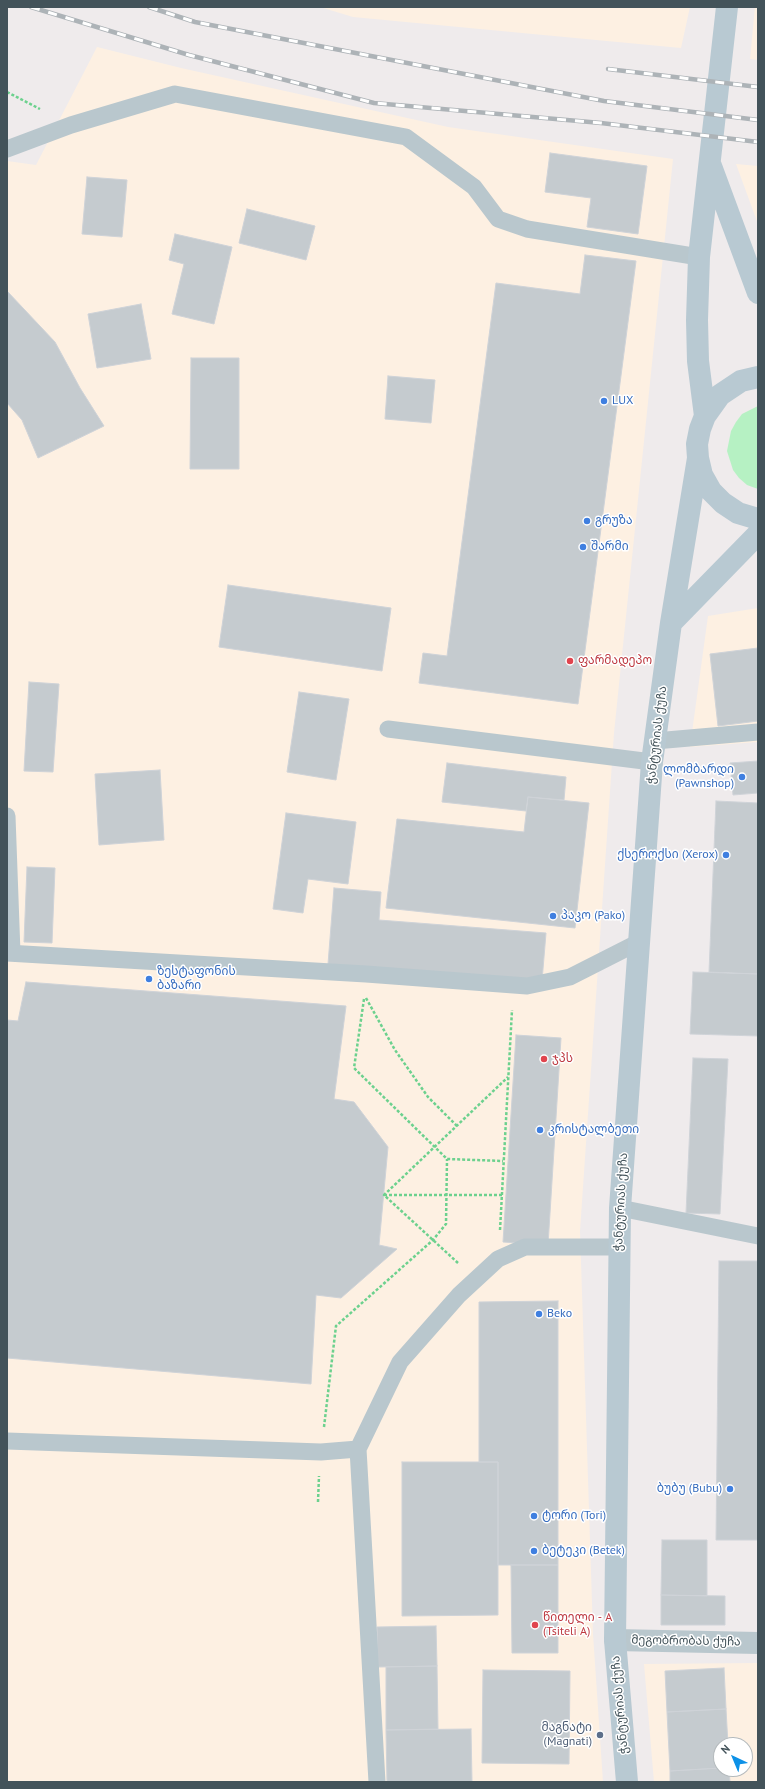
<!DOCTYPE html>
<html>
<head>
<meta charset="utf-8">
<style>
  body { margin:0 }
  #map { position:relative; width:765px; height:1789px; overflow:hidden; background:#efebec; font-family:"PT Sans",sans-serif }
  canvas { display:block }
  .frame { position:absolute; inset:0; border:8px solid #43535a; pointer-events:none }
  .north { position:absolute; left:713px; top:1737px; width:40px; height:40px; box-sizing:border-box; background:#fff; border:1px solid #b4babd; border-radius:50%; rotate:316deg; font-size:11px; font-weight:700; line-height:16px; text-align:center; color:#43535a }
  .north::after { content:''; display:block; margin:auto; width:14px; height:18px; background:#0d91e7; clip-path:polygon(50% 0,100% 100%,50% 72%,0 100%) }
</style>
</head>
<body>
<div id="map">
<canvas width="765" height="1789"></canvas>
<div class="frame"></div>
<div class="north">N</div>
</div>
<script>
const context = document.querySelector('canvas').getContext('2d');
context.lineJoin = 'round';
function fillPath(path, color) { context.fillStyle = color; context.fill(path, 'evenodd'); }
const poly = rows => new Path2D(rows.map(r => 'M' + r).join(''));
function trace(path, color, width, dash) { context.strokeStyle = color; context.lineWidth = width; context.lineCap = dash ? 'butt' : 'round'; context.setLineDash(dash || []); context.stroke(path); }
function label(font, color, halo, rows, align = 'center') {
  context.font = font + ' "PT Sans","Noto Sans Georgian",sans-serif'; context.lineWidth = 3; context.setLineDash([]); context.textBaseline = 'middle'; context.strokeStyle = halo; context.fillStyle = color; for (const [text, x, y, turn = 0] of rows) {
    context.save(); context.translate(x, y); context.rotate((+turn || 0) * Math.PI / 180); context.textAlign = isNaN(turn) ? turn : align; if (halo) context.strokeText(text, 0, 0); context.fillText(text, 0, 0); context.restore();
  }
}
fillPath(poly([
  [320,7,690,7,681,48,353,17],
  [755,7,758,7,758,60,750,59],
  [97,47,181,68,448,127,673,159,614,733,580,1231,593,1634,603,1782,7,1782,7,161,36,165],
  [736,164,758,166,758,224],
  [758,608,758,742,690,747,708,616],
  [758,1663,758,1782,654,1782,644,1664],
  [721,1745,745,1745,745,1769,721,1769]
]), '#fdf0e2');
fillPath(poly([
  [758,406,758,489,747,485,739,478,733,470,727,451,731,431,736,422,742,414]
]), '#b6f1c3');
const building = poly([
  [550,153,647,166,638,234,587,227,591,198,545,192,550,153],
  [87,177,127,180,122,237,82,234,87,177],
  [247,209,315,226,306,260,239,243,247,209],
  [175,234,232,247,214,324,172,314,184,264,169,260,175,234],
  [585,255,636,261,578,704,419,683,423,653,447,656,496,283,580,294,585,255],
  [7,291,55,342,80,388,104,426,38,458,22,420,7,403,7,291],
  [141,304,151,359,97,368,88,314,141,304],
  [191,358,239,358,239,469,190,469,191,358],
  [388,376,435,380,431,423,385,419,388,376],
  [228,585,391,608,382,671,219,647,228,585],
  [758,648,758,721,718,726,710,654,758,648],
  [29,682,59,684,53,772,24,771,29,682],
  [299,692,349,699,336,780,287,772,299,692],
  [758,761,758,793,733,795,730,763,758,761],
  [447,763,566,777,564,800,528,797,526,811,442,802,447,763],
  [160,770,164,840,99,845,95,774,160,770],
  [528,797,589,803,575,928,386,908,397,819,524,832,528,797],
  [716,801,758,803,758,974,709,972,716,801],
  [286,813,356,822,348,884,308,879,303,913,273,909,286,813],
  [27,867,55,868,52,943,24,942,27,867],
  [334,888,381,892,379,920,546,933,542,981,328,964,334,888],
  [693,972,758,974,758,1036,690,1034,693,972],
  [26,982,346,1006,334,1099,354,1102,388,1147,379,1245,397,1249,341,1298,316,1295,311,1384,7,1358,7,1020,18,1021,26,982],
  [516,1035,561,1038,548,1245,503,1242,516,1035],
  [693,1058,728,1059,720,1214,686,1213,693,1058],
  [719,1261,758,1261,758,1540,716,1540,719,1261],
  [558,1301,558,1565,498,1565,498,1462,479,1462,479,1302,558,1301],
  [402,1462,498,1462,498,1615,402,1616,402,1462],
  [662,1540,707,1540,707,1596,661,1595,662,1540],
  [511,1565,558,1565,558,1653,512,1653,511,1565],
  [661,1595,725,1596,725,1625,661,1625,661,1595],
  [436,1626,437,1666,378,1667,377,1627,436,1626],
  [437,1666,438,1729,386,1730,386,1667,437,1666],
  [724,1668,726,1709,667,1712,665,1671,724,1668],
  [483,1670,570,1671,569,1764,482,1763,483,1670],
  [726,1709,728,1745,721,1745,721,1768,670,1771,667,1712,726,1709],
  [471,1729,472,1782,387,1782,386,1730,471,1729],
  [721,1768,729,1769,730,1782,670,1782,670,1771,721,1768]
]);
fillPath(building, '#c5cbcf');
trace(building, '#cfd3d8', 1);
trace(poly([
  [7,92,40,109],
  [366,998,395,1050,428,1097,457,1126],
  [364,999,354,1068,447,1159,503,1161],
  [384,1195,502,1195],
  [500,1230,512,1010],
  [458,1263,384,1195,508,1077],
  [324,1427,336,1326,433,1240,446,1224,447,1159],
  [318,1502,319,1476]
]), '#6cd18e', 2.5, [3, 2]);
trace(poly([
  [7,149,71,125,175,94,406,137,474,187,498,219,527,229,699,257],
  [388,729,652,762],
  [655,741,758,732],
  [7,816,12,953],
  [7,953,366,974,527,986,570,977,639,942],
  [620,1208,758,1236],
  [7,1441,321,1452,358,1449],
  [377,1782,358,1449,400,1362,459,1295,498,1259,525,1247,619,1247]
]), '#b9c7cd', 17);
trace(poly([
  [615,1640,758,1643]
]), '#b9c7cd', 22);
trace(poly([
  [711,166,758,293],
  [758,377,741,381,720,395,705,416,700,429,697,444,698,458,702,475,711,491,723,503,738,513,758,519],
  [705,416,698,361,697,320,699,257,727,7],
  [671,623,758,534],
  [627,1782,615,1640,620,1208,652,762,671,623,698,458]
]), '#b8c9d2', 22);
const rail = poly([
  [31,7,189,55,374,103,601,123,758,142],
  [149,7,195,22,604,101,758,120],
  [608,69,758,87]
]);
trace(rail, '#adb3b7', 4.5);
trace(rail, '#fff', 3, [9]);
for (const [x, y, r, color] of [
  [604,401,4,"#3f7fe0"],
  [587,521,4,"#3f7fe0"],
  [583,547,4,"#3f7fe0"],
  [570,661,4,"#e0444e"],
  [742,777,4,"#3f7fe0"],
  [726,855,4,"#3f7fe0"],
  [553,916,4,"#3f7fe0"],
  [149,979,4,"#3f7fe0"],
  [544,1059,4,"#e0444e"],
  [540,1130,4,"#3f7fe0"],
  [539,1314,4,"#3f7fe0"],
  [730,1489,4,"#3f7fe0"],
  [534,1516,4,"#3f7fe0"],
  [534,1551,4,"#3f7fe0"],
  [535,1625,4,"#e0444e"],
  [600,1735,4,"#5c6f8a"]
]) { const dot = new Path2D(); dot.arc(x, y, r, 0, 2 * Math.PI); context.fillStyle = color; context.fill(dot); trace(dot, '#fff', 1.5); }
label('12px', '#366cbe', '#fff', [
  ["LUX",612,401],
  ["გრუზა",595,521],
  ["შარმი",591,547],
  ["ლომბარდი",734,770,"right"],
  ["(Pawnshop)",734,784,"right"],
  ["ქსეროქსი (Xerox)",718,855,"right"],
  ["პაკო (Pako)",561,916],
  ["ზესტაფონის",157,972],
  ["ბაზარი",157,986],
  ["კრისტალბეთი",548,1130],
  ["Beko",547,1314],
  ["ბუბუ (Bubu)",722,1489,"right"],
  ["ტორი (Tori)",542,1516],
  ["ბეტეკი (Betek)",542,1551]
], 'left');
label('12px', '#be3a42', '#fff', [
  ["ფარმადეპო",578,661],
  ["ჯპს",552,1059],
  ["წითელი - A",543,1618],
  ["(Tsiteli A)",543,1632]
], 'left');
label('12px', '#43535a', '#fff', [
  ["ჭანტურიას ქუჩა",657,735,-83],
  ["ჭანტურიას ქუჩა",621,1202,-87],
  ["მეგობრობას ქუჩა",686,1641,1],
  ["ჭანტურიას ქუჩა",620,1705,-95]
]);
label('12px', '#4e5e75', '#fff', [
  ["მაგნატი",592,1728],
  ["(Magnati)",592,1742]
], 'right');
</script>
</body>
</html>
